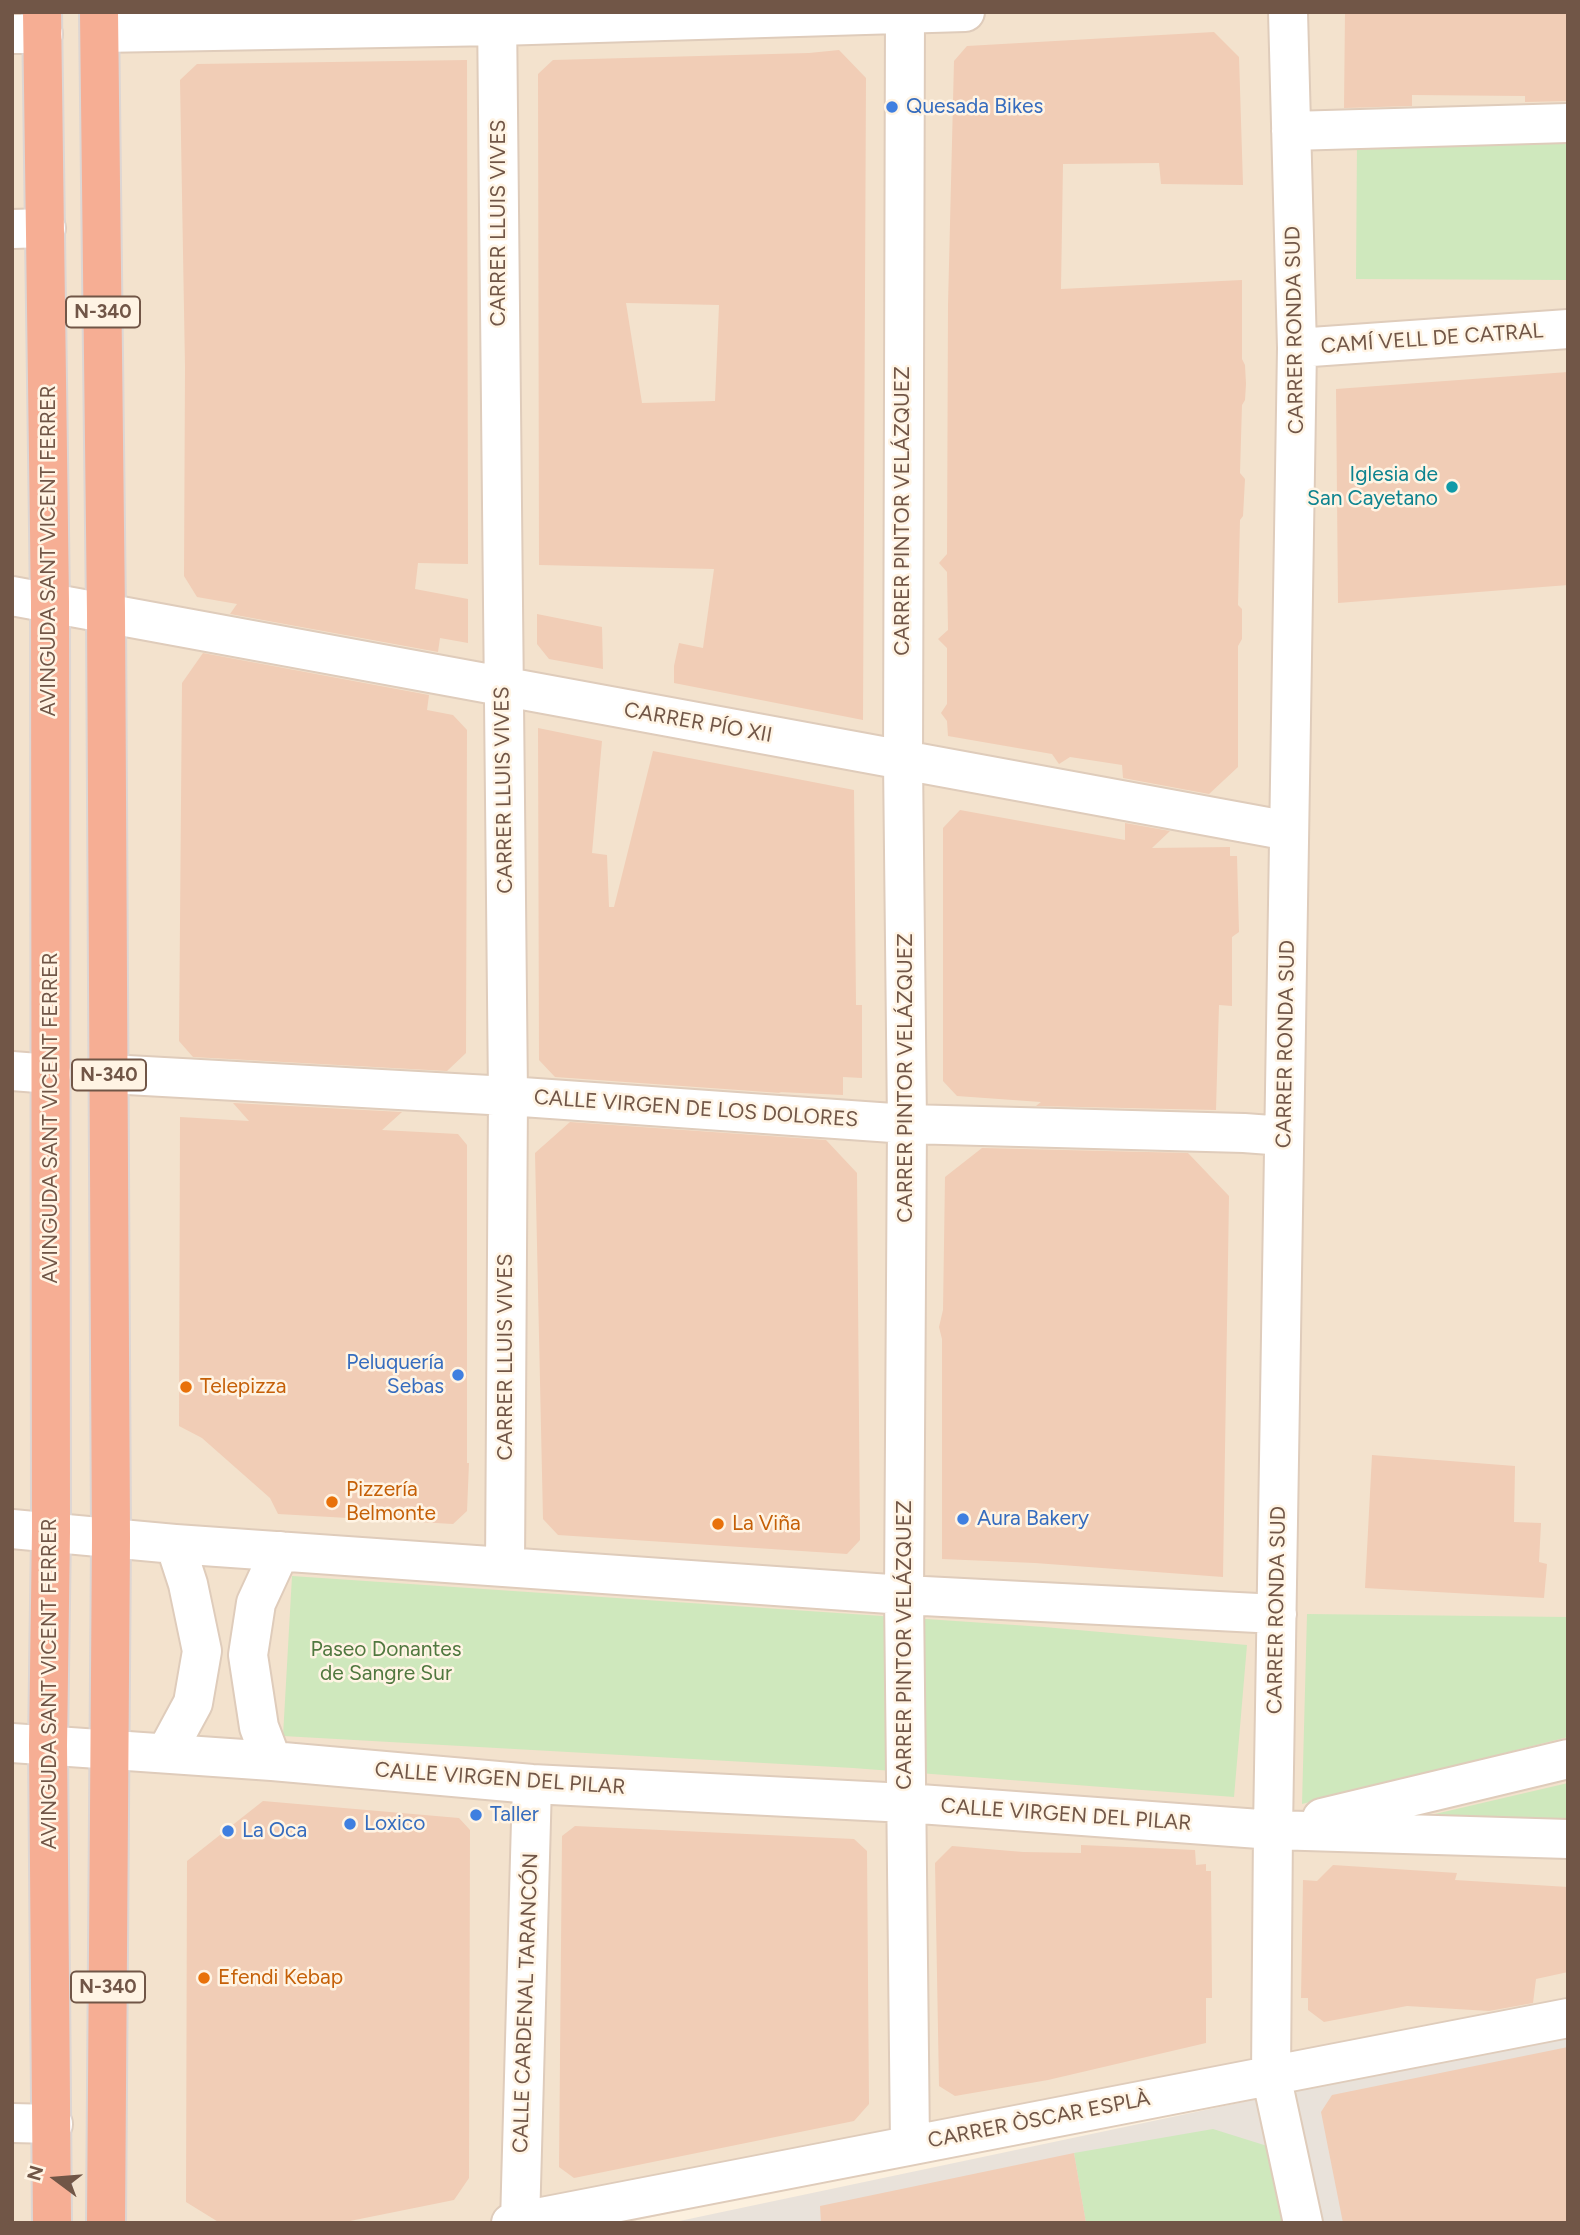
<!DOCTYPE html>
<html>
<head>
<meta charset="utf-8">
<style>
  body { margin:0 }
  #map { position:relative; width:1580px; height:2235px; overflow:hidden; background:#fcf0de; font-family:Figtree,sans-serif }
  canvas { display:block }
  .frame { position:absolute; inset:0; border:14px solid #715647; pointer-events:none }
  .north { position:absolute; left:21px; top:2144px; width:70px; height:70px; -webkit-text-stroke:5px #fff4e4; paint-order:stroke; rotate:286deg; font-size:19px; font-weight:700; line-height:28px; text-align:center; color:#715647 }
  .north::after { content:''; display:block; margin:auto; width:24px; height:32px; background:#715647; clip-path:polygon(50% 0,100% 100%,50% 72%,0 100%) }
</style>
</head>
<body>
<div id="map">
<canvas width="1580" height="2235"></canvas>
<div class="frame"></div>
<div class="north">N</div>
</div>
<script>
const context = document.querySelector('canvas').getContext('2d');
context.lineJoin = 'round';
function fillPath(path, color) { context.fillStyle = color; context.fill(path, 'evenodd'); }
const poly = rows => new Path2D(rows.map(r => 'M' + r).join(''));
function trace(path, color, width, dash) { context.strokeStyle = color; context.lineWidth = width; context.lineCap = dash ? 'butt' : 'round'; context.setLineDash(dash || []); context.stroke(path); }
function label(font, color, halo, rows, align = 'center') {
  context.font = font + ' Figtree,sans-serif'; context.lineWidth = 5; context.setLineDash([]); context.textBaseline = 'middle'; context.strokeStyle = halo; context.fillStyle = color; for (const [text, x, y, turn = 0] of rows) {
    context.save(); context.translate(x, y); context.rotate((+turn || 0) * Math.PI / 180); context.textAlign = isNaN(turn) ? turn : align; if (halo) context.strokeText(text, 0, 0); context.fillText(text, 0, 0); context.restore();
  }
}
fillPath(poly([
  [12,12,1568,12,1568,2022,624,2223,12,2223]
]), '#f3e2cd');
fillPath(poly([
  [1568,2027,1568,2223,670,2223,1333,2083]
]), '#e9e2da');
fillPath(poly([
  [1357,142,1568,144,1568,280,1356,279],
  [292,1576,1044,1627,1247,1645,1234,1797,853,1768,283,1736],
  [1307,1614,1568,1617,1568,1737,1302,1804],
  [1568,1783,1568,1824,1405,1821],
  [1213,2129,1280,2150,1292,2223,1086,2223,1074,2153]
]), '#cfe8bd');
fillPath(poly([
  [1345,12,1568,12,1568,101,1525,102,1525,96,1412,95,1412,106,1344,108],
  [1214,32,1239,57,1243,185,1161,184,1159,163,1063,164,1061,289,1242,280,1242,359,1245,365,1246,384,1245,400,1242,405,1240,473,1245,479,1243,516,1240,520,1238,605,1242,609,1242,639,1238,646,1238,767,1209,794,1123,778,1122,765,1070,757,1059,764,1052,754,948,736,947,721,941,713,947,704,947,648,938,639,948,630,947,572,939,563,947,554,948,305,954,61,967,46],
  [839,50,866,78,863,720,674,683,674,666,679,643,703,648,714,569,539,565,538,74,553,60,809,53],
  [626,303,719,305,715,401,642,403],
  [467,60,468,564,418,563,415,589,468,599,468,643,440,638,438,652,230,614,237,604,197,597,184,576,185,367,180,80,197,64],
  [1568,372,1568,585,1338,603,1336,389],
  [537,614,602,627,603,669,549,659,537,644],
  [203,653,429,695,427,710,453,715,467,730,466,1053,447,1071,193,1057,179,1041,182,683],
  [538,728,602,741,592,853,607,855,609,907,614,907,653,751,854,790,856,1005,862,1005,862,1078,843,1077,843,1095,779,1092,781,1093,555,1077,539,1060],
  [960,810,1125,840,1125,823,1170,831,1152,848,1230,847,1230,856,1237,856,1239,932,1232,937,1232,1006,1219,1005,1216,1110,1036,1106,1041,1102,957,1096,943,1081,943,828],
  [233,1103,402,1112,382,1130,458,1134,467,1145,467,1463,469,1463,467,1511,453,1524,278,1514,270,1498,202,1438,179,1426,180,1117,249,1121],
  [570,1122,826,1140,857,1173,860,1540,847,1554,558,1535,543,1519,535,1153],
  [982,1148,1188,1153,1229,1196,1223,1577,1035,1563,942,1559,942,1339,939,1327,943,1310,945,1177],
  [1372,1455,1515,1466,1514,1522,1541,1523,1539,1562,1547,1564,1544,1598,1365,1588],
  [263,1801,459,1818,470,1830,469,2178,454,2200,340,2223,220,2223,186,2202,187,1861],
  [575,1826,854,1839,867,1851,869,2104,854,2121,574,2178,559,2167,562,1836],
  [1081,1845,1195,1850,1196,1865,1206,1864,1206,1871,1211,1871,1212,1998,1206,1998,1206,2043,1048,2080,955,2096,939,2086,935,1863,952,1846,1023,1852,1081,1853],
  [1333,1865,1457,1873,1455,1880,1568,1887,1568,1972,1536,1979,1533,2003,1489,2011,1407,2006,1324,2022,1308,2010,1308,1998,1301,1998,1303,1880,1317,1881],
  [1568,2047,1568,2223,1343,2223,1321,2112,1332,2095],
  [1074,2153,1086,2223,821,2223,820,2206]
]), '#f1cdb6');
const street = poly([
  [497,12,508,1096,505,1567],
  [905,12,903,761,907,1124,904,1595,910,2145],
  [1288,12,1297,348,1273,1830,1271,2075,1303,2223],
  [100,33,498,26,965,12],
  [12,34,43,34],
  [1291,131,1568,123],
  [12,229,46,228],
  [1297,348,1568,329],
  [12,596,1289,831],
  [12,1071,51,1074],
  [109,1074,508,1096,907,1124,1244,1133,1284,1136],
  [12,1529,175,1544,904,1595,1277,1614],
  [12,1743,272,1761,532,1784,906,1803,1273,1830,1568,1839],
  [166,1753,193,1703,202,1651,188,1584,175,1544],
  [272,1761,259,1727,248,1655,256,1603,280,1551],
  [1322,1818,1568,1759],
  [12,2123,53,2124],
  [511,2223,1568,2018],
  [520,2223,532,1784]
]);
const highway = poly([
  [42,12,50,602,51,1532,48,1745,52,2223],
  [99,12,106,613,111,1538,106,2223]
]);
trace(street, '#dfccbb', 42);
trace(highway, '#ddd6d3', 42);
trace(street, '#fff', 38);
trace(highway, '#f6ae94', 38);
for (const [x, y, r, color] of [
  [892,107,7,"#3f7fe0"],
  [1452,487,7,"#0f9aa8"],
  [458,1375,7,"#3f7fe0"],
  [186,1387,7,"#e8710a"],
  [332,1502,7,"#e8710a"],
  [963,1519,7,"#3f7fe0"],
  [718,1524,7,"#e8710a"],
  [476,1815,7,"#3f7fe0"],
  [350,1824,7,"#3f7fe0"],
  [228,1831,7,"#3f7fe0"],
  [204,1978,7,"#e8710a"]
]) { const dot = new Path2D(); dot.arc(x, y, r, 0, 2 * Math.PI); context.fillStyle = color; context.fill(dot); trace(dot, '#fff4e4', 2.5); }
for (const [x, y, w] of [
  [103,312,74],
  [109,1075,74],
  [108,1987,74]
]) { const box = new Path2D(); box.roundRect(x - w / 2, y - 15.5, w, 31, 5); context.fillStyle = '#fff4e4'; context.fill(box); trace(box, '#715647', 2); }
label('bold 19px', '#715647', null, [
  ["N-340",103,312],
  ["N-340",109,1075],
  ["N-340",108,1987]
]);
label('21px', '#366cbe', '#fff4e4', [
  ["Quesada Bikes",906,107],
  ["Peluquería",444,1363,"right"],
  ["Sebas",444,1387,"right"],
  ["Aura Bakery",977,1519],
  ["Taller",490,1815],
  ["Loxico",364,1824],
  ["La Oca",242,1831]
], 'left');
label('21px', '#715647', '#fff4e4', [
  ["CARRER LLUIS VIVES",499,223,-90],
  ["CARRER RONDA SUD",1295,330,-91],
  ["CAMÍ VELL DE CATRAL",1432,339,-4],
  ["CARRER PINTOR VELÁZQUEZ",903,511,-90],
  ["AVINGUDA SANT VICENT FERRER",49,551,-90],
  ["CARRER PÍO XII",698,723,10],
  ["CARRER LLUIS VIVES",504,790,-91],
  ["CARRER RONDA SUD",1286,1044,-89],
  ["CARRER PINTOR VELÁZQUEZ",906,1078,-90],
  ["CALLE VIRGEN DE LOS DOLORES",696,1109,4],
  ["AVINGUDA SANT VICENT FERRER",51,1118,-90],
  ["CARRER LLUIS VIVES",506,1357,-90],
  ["CARRER RONDA SUD",1277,1610,-89],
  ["CARRER PINTOR VELÁZQUEZ",905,1645,-90],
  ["AVINGUDA SANT VICENT FERRER",50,1684,-90],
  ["CALLE VIRGEN DEL PILAR",500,1779,4],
  ["CALLE VIRGEN DEL PILAR",1066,1815,4],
  ["CALLE CARDENAL TARANCÓN",526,2003,-88],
  ["CARRER ÒSCAR ESPLÀ",1039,2120,-11]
]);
label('21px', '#0d838f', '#fff4e4', [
  ["Iglesia de",1438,475],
  ["San Cayetano",1438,499]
], 'right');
label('21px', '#c56008', '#fff4e4', [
  ["Telepizza",200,1387],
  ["Pizzería",346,1490],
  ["Belmonte",346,1514],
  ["La Viña",732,1524],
  ["Efendi Kebap",218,1978]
], 'left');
label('21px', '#50783f', '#fff4e4', [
  ["Paseo Donantes",386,1650],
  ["de Sangre Sur",386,1674]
]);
</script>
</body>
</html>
